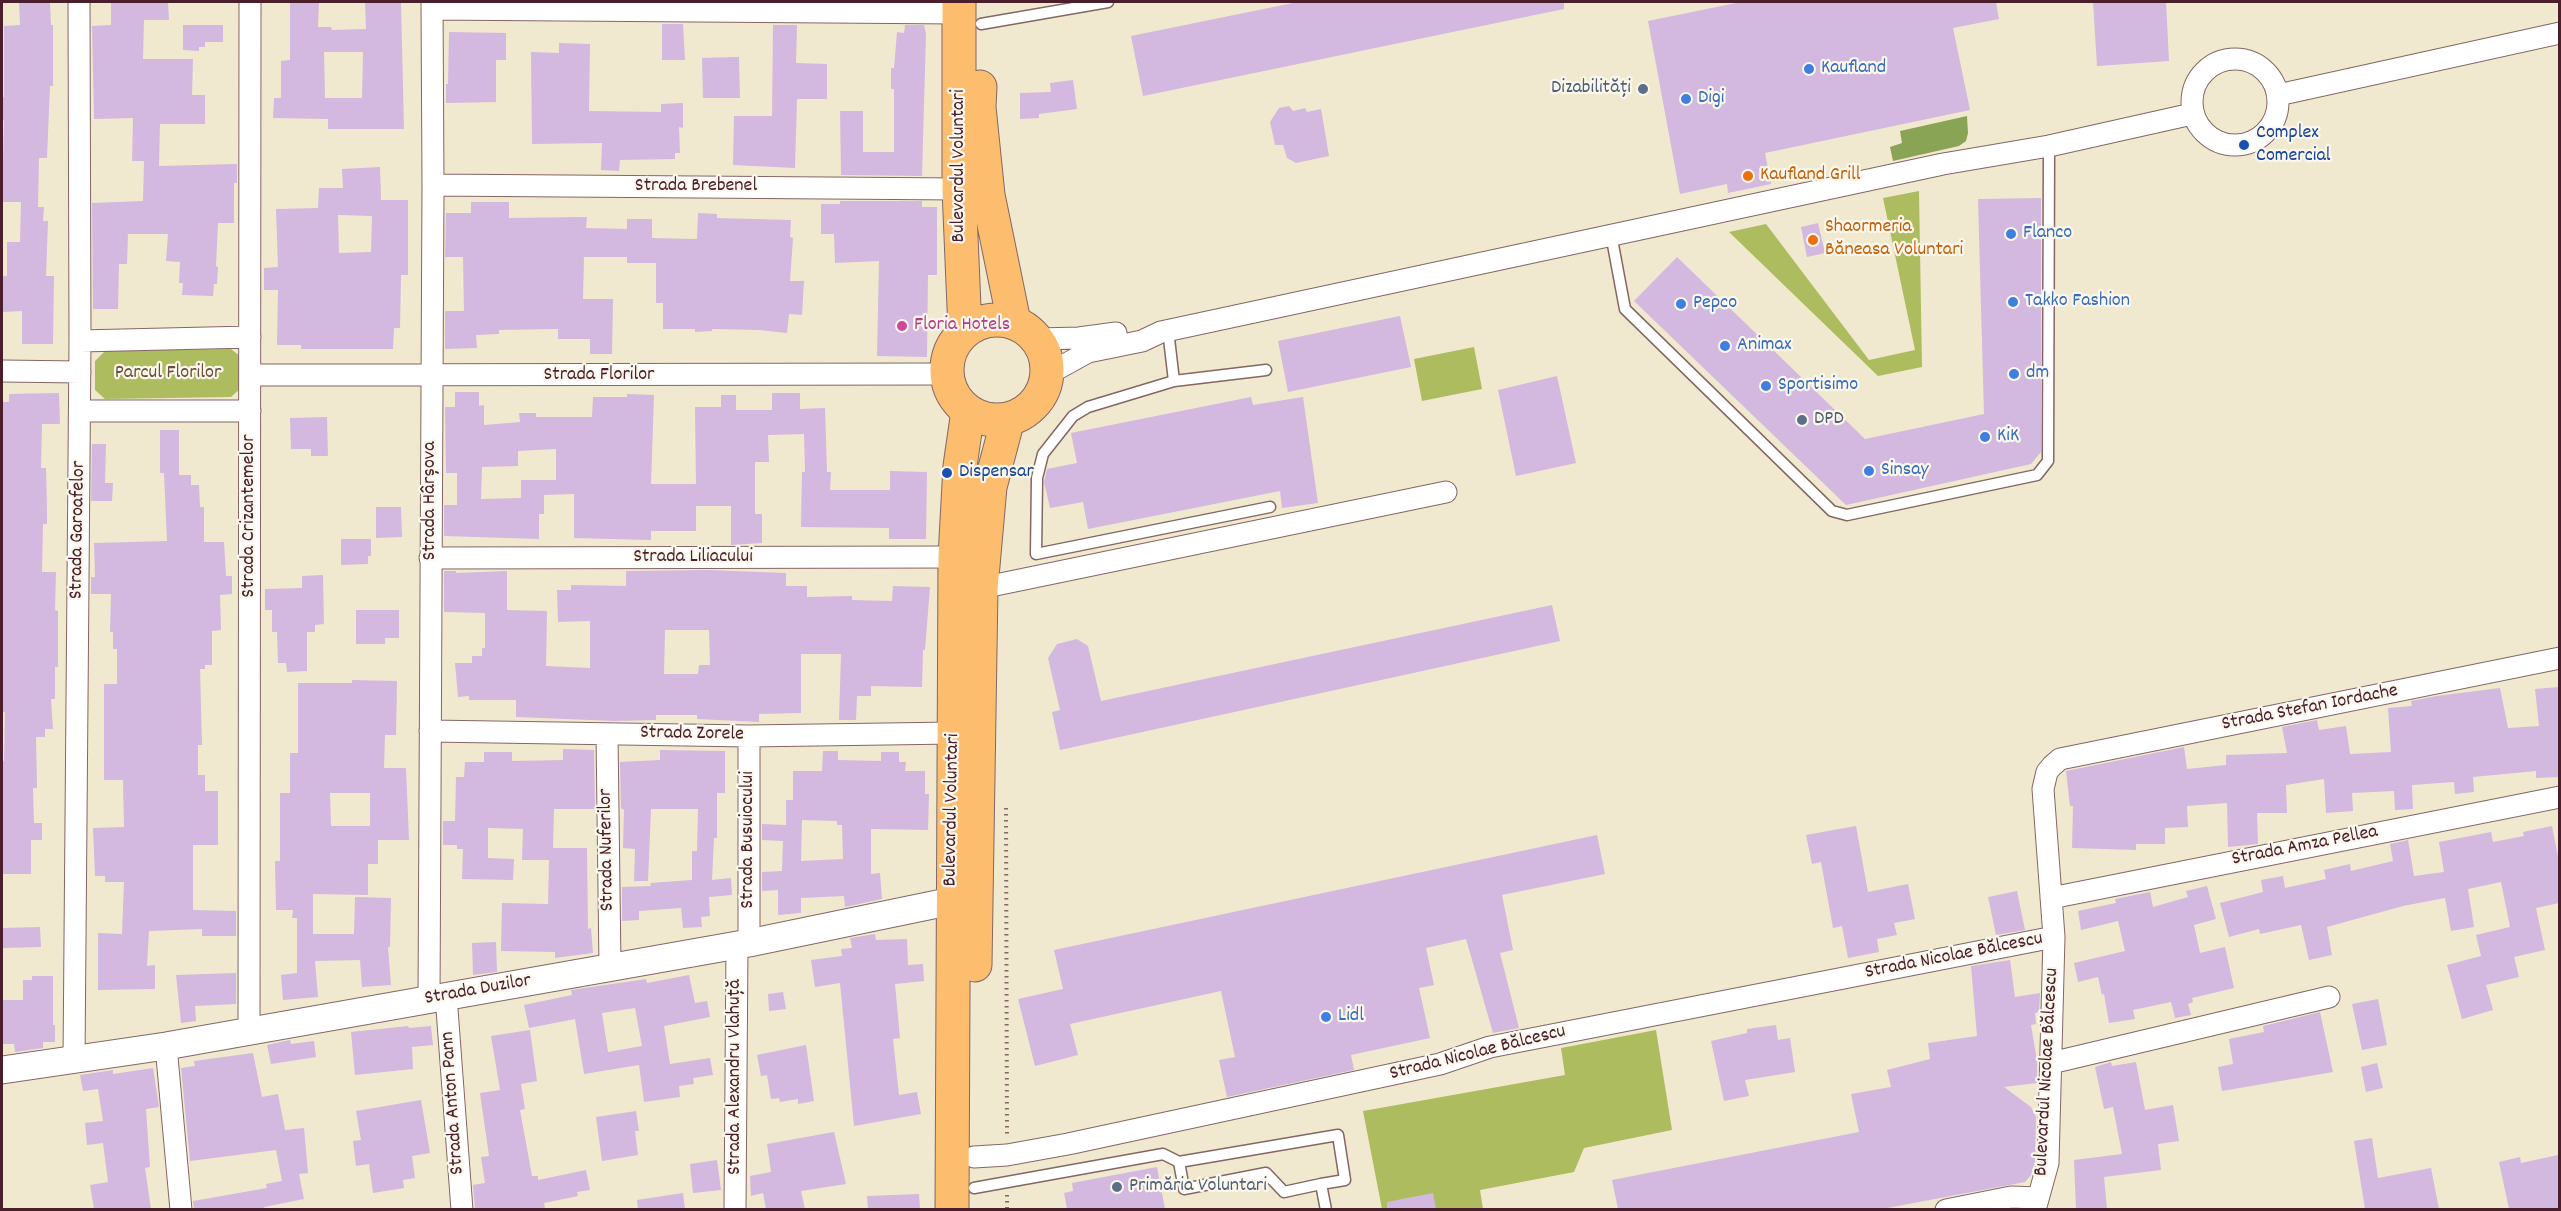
<!DOCTYPE html>
<html>
<head>
<meta charset="utf-8">
<style>
  body { margin:0 }
  #map { position:relative; width:2561px; height:1211px; overflow:hidden; background:#f0e9cf; font-family:Dekko,sans-serif }
  canvas { display:block }
  .frame { position:absolute; inset:0; border:3px solid #4a1f2b; pointer-events:none }
</style>
</head>
<body>
<div id="map">
<canvas width="2561" height="1211"></canvas>
<div class="frame"></div>
</div>
<script>
const context = document.querySelector('canvas').getContext('2d');
context.lineJoin = 'round';
function fillPath(path, color) { context.fillStyle = color; context.fill(path, 'evenodd'); }
const poly = rows => new Path2D(rows.map(r => 'M' + r).join(''));
function trace(path, color, width, dash) { context.strokeStyle = color; context.lineWidth = width; context.lineCap = dash ? 'butt' : 'round'; context.setLineDash(dash || []); context.stroke(path); }
function label(font, color, halo, rows, align = 'center') {
  context.font = font + ' Dekko,sans-serif'; context.lineWidth = 4.5; context.setLineDash([]); context.textBaseline = 'middle'; context.strokeStyle = halo; context.fillStyle = color; for (const [text, x, y, turn = 0] of rows) {
    context.save(); context.translate(x, y); context.rotate((+turn || 0) * Math.PI / 180); context.textAlign = isNaN(turn) ? turn : align; if (halo) context.strokeText(text, 0, 0); context.fillText(text, 0, 0); context.restore();
  }
}
fillPath(poly([
  [1919,191,1922,367,1878,376,1729,232,1766,224,1869,360,1915,350,1883,198],
  [1474,347,1482,389,1422,401,1414,359],
  [231,349,241,357,241,388,231,397,105,399,95,390,95,361,105,351],
  [1656,1030,1672,1130,1584,1148,1574,1172,1480,1190,1483,1209,1382,1209,1363,1111,1565,1075,1561,1048]
]), '#adbc5e');
fillPath(poly([
  [1967,116,1968,133,1966,141,1959,146,1893,161,1890,147,1902,143,1900,131]
]), '#8aa455');
fillPath(poly([
  [19,2,50,2,51,25,53,25,53,86,50,86,47,158,39,158,38,207,44,207,43,221,48,221,46,276,54,276,53,344,22,344,22,311,2,312,2,276,7,276,7,242,20,242,21,202,2,202,4,120,2,120,2,97,4,97,4,26,20,25],
  [111,2,168,2,169,20,144,20,143,59,193,59,192,95,205,95,205,124,160,124,159,166,237,164,237,183,234,183,234,223,218,223,216,266,218,267,217,284,214,284,213,296,182,295,183,283,179,283,180,262,166,261,168,234,128,234,127,264,119,264,118,309,93,309,92,203,143,201,144,161,132,161,133,118,94,119,92,26,111,25],
  [290,2,319,2,318,27,331,27,332,30,366,29,365,2,401,2,404,129,328,129,328,119,273,118,274,98,281,98,281,61,290,60],
  [324,52,363,52,362,98,325,98],
  [1298,2,1564,2,1564,9,1143,96,1131,36],
  [1741,2,1996,2,1999,19,1953,28,1970,110,1765,153,1771,184,1728,193,1727,184,1680,194,1648,21],
  [2093,2,2166,2,2169,61,2097,66],
  [662,24,683,24,685,60,662,60],
  [183,25,223,25,223,42,205,42,205,47,199,47,199,51,183,50],
  [773,25,797,25,796,63,827,64,827,99,797,99,795,168,733,165,734,116,772,116],
  [905,25,924,25,926,34,922,176,841,175,840,111,863,111,863,152,894,152,894,89,891,89,891,68,894,68,897,32,904,33],
  [449,32,506,33,506,60,496,60,496,102,446,103,446,84,448,84],
  [559,43,590,44,589,111,661,112,661,104,683,103,683,128,679,127,680,153,675,153,675,159,620,160,619,171,601,170,602,143,532,144,531,52,559,53],
  [739,57,740,98,703,98,702,58],
  [1073,80,1077,109,1039,114,1039,118,1020,119,1020,93,1051,92,1050,83],
  [1289,106,1293,111,1305,108,1307,112,1321,109,1329,156,1296,163,1287,158,1283,145,1275,145,1270,122,1279,108],
  [380,167,381,200,408,200,408,275,401,275,400,328,394,328,393,349,301,349,301,345,277,345,278,290,264,290,264,268,278,267,276,209,318,208,319,188,343,188,342,169],
  [338,215,372,216,371,252,339,253],
  [2041,198,2041,452,2031,464,1846,505,1634,301,1677,257,1865,439,1984,414,1978,199],
  [840,201,922,201,922,207,937,207,937,275,928,275,927,357,877,356,879,261,835,263,834,234,821,234,821,204,840,204],
  [471,202,509,202,509,218,587,217,586,228,627,229,627,219,652,219,652,238,697,239,698,213,717,214,717,218,791,220,790,237,793,238,790,281,804,281,802,315,789,314,787,333,759,330,712,329,712,331,695,332,695,329,663,329,663,303,656,303,656,263,627,263,627,257,584,257,583,299,613,299,612,354,590,354,590,339,558,339,558,329,499,330,499,334,476,335,477,348,445,349,445,311,464,311,463,257,445,257,446,213,471,213],
  [1818,223,1825,253,1807,257,1801,227],
  [1400,316,1411,367,1288,392,1278,341],
  [1557,376,1576,463,1516,476,1498,390],
  [455,392,479,392,479,406,484,405,484,425,520,422,519,413,536,413,536,417,592,417,593,397,627,397,627,394,654,395,651,484,696,484,695,407,721,407,721,395,736,395,736,410,772,410,772,393,800,393,800,409,825,408,827,472,831,472,830,490,890,490,890,471,927,472,926,539,889,539,889,528,801,527,802,472,805,472,804,434,768,435,769,462,755,462,755,514,762,514,762,543,731,545,731,506,696,506,696,531,651,531,651,540,574,538,574,494,544,495,544,514,539,514,539,539,444,536,444,505,457,505,457,473,446,473,445,407,455,407],
  [556,449,556,480,521,480,521,498,481,499,482,467,518,466,518,451],
  [59,393,60,424,42,424,41,468,46,468,47,509,47,524,43,524,42,572,56,572,55,610,58,611,58,667,55,667,55,699,51,699,53,729,45,729,45,737,36,737,37,788,33,788,34,823,42,823,42,840,31,840,31,874,2,874,2,761,4,761,5,712,2,712,2,402,9,402,9,394],
  [1251,397,1253,405,1303,397,1318,503,1282,508,1280,491,1088,529,1083,502,1050,508,1044,482,1047,469,1077,463,1071,433],
  [327,417,328,456,311,456,311,449,291,449,290,418],
  [160,430,179,430,179,475,191,475,191,485,199,485,200,507,204,507,204,542,224,542,226,576,232,576,232,594,220,595,221,630,212,631,212,665,205,665,205,669,200,669,202,745,198,745,198,775,205,775,205,791,218,791,218,845,193,845,193,910,236,911,236,936,202,936,202,929,149,931,147,966,155,965,155,989,98,990,98,933,122,934,124,882,105,882,105,876,95,876,93,828,124,827,123,780,104,780,104,684,117,684,117,649,113,649,113,632,110,632,111,594,91,594,91,577,95,577,94,543,167,541,164,473,160,473],
  [92,444,106,444,105,483,113,483,112,501,91,501],
  [376,507,401,507,402,537,376,538],
  [341,539,371,539,371,556,368,556,368,564,341,565],
  [708,570,786,573,786,586,807,586,807,597,852,596,852,600,892,601,893,586,930,587,925,650,923,650,922,687,871,686,871,696,857,696,856,720,839,720,841,654,801,654,801,713,759,714,759,722,697,719,697,715,656,715,656,720,615,721,516,717,516,700,469,700,469,696,458,697,455,663,472,663,472,656,482,656,482,648,485,648,485,613,444,612,444,571,456,571,456,573,507,571,507,610,547,611,546,666,590,668,590,621,558,622,557,590,571,590,571,585,626,586,626,571],
  [665,630,709,630,710,665,699,665,698,674,664,674],
  [323,575,324,624,315,625,315,632,307,632,307,671,287,672,286,663,278,663,277,632,272,632,272,610,265,610,265,589,302,588,302,576],
  [1552,605,1560,641,1060,750,1052,712,1060,710,1048,658,1057,644,1077,639,1088,646,1101,701],
  [356,610,399,610,399,638,385,638,385,644,356,644],
  [352,680,397,681,396,735,385,735,384,768,406,768,409,840,378,840,378,864,368,864,368,895,313,894,313,934,354,934,355,897,391,898,390,947,388,947,391,985,362,987,360,960,315,961,318,997,283,1000,281,975,297,973,297,918,292,918,293,910,276,910,275,861,280,861,280,793,290,793,290,753,298,753,298,683,352,683],
  [330,793,370,793,370,826,331,826],
  [2559,687,2559,777,2536,778,2536,771,2473,777,2474,792,2455,794,2454,782,2412,785,2413,809,2395,810,2394,791,2352,793,2353,811,2326,813,2324,779,2286,785,2287,813,2257,813,2258,844,2228,847,2227,803,2187,806,2188,827,2165,828,2165,844,2136,844,2136,850,2072,848,2073,806,2070,806,2066,771,2184,747,2187,769,2226,765,2226,755,2287,753,2282,727,2317,720,2319,730,2346,726,2350,754,2391,752,2388,708,2412,706,2411,701,2437,696,2500,688,2508,728,2539,726,2535,689],
  [563,749,594,750,595,809,554,809,553,848,587,848,588,929,591,928,593,953,555,958,555,952,501,951,502,903,548,904,549,860,522,860,523,829,488,828,488,858,514,859,513,880,462,879,463,849,457,849,457,845,443,845,443,821,455,821,456,777,464,777,465,762,484,762,484,752,512,752,512,761,563,760],
  [660,750,725,751,725,793,717,793,717,838,714,838,712,880,731,878,732,895,709,897,710,916,701,917,702,927,683,928,681,908,639,911,639,920,622,921,622,887,651,886,650,883,692,880,692,851,697,851,698,809,651,809,648,881,634,881,635,849,623,848,624,810,621,808,620,762,660,760],
  [823,751,838,751,838,760,881,761,881,752,899,752,899,762,906,762,905,771,925,771,925,794,929,794,928,830,871,829,871,874,880,873,882,899,845,907,844,896,801,898,801,913,778,915,778,890,762,891,762,872,782,871,783,841,762,840,762,824,786,825,786,800,793,800,793,771,822,771],
  [802,820,837,821,837,825,842,825,843,859,801,861],
  [1856,826,1868,892,1908,884,1915,919,1894,923,1897,935,1877,939,1879,952,1848,958,1842,926,1833,928,1821,862,1812,864,1806,835],
  [2552,826,2559,862,2559,903,2536,908,2545,950,2514,957,2519,977,2486,985,2493,1010,2462,1019,2447,965,2481,956,2476,935,2510,927,2501,882,2468,889,2474,927,2451,931,2445,898,2403,906,2327,927,2332,955,2309,960,2301,925,2260,934,2259,929,2229,937,2220,903,2263,892,2261,880,2283,876,2285,888,2326,879,2324,870,2350,864,2351,871,2393,861,2390,844,2408,840,2414,876,2444,872,2439,842,2491,832,2493,842,2524,836,2523,832],
  [1597,835,1605,874,1502,895,1513,950,1500,953,1519,1028,1493,1033,1466,939,1426,948,1434,985,1419,988,1430,1038,1351,1055,1354,1070,1227,1097,1219,1060,1235,1057,1221,991,1070,1024,1078,1055,1035,1066,1018,999,1063,989,1054,950],
  [2207,886,2216,919,2194,925,2200,953,2225,947,2234,988,2192,998,2193,1002,2188,1004,2191,1015,2175,1018,2171,1002,2133,1010,2135,1019,2109,1023,2104,994,2102,995,2098,977,2078,982,2074,963,2125,951,2118,921,2081,930,2078,911,2116,903,2115,899,2150,892,2153,907,2188,897,2186,891],
  [2017,891,2025,930,1996,935,1988,897],
  [40,927,41,947,2,948,2,928],
  [875,934,876,940,907,939,908,965,923,964,924,981,895,984,900,1038,893,1039,899,1095,917,1092,921,1114,854,1126,840,983,815,987,811,960,842,956,841,949,852,948,850,938],
  [496,942,497,972,473,975,472,943],
  [2010,960,2015,997,2040,993,2039,1012,2035,1013,2036,1024,2031,1025,2037,1061,2037,1083,2004,1087,2031,1107,2036,1117,2035,1161,2031,1175,2025,1182,1882,1209,1618,1209,1612,1180,1859,1132,1851,1094,1891,1087,1887,1070,1930,1059,1928,1043,1977,1036,1971,966],
  [236,973,236,1004,195,1006,196,1021,181,1023,176,975],
  [689,975,695,1003,707,1001,710,1017,664,1026,670,1064,710,1058,713,1075,693,1078,694,1084,679,1086,680,1097,644,1102,639,1065,584,1074,575,1019,529,1028,524,1005,572,995,571,990,646,979,647,983],
  [635,1008,642,1046,608,1052,602,1013],
  [32,976,53,976,53,1025,55,1025,55,1042,43,1042,43,1048,15,1052,14,1044,2,1044,2,1000,23,1000,23,980,32,980],
  [783,992,786,1009,769,1011,768,994],
  [2378,999,2387,1045,2362,1050,2352,1004],
  [2320,1012,2333,1072,2222,1091,2218,1067,2233,1064,2229,1039,2264,1032,2263,1026],
  [1776,1025,1778,1040,1790,1038,1795,1072,1745,1080,1749,1096,1724,1101,1711,1041,1747,1033,1747,1029],
  [408,1026,409,1028,431,1026,433,1045,412,1047,413,1069,355,1075,351,1032],
  [530,1030,537,1081,521,1084,525,1109,520,1110,532,1176,538,1176,538,1180,586,1170,590,1190,577,1192,578,1196,544,1203,545,1209,475,1209,473,1185,485,1183,481,1157,489,1156,480,1093,500,1090,491,1036],
  [290,1040,291,1044,314,1041,316,1057,271,1064,267,1045],
  [806,1045,814,1101,798,1104,798,1099,780,1102,779,1098,771,1099,767,1075,761,1076,757,1055],
  [253,1053,262,1097,278,1094,285,1130,304,1128,308,1173,299,1174,304,1199,264,1207,265,1209,194,1209,193,1201,267,1188,266,1184,282,1181,276,1150,190,1161,181,1068,195,1066,194,1061],
  [2111,1062,2112,1066,2136,1062,2145,1110,2173,1105,2179,1141,2158,1144,2161,1170,2104,1177,2107,1209,2076,1209,2074,1160,2122,1154,2113,1107,2104,1109,2095,1067],
  [2377,1063,2383,1088,2366,1092,2361,1067],
  [153,1068,159,1107,146,1109,150,1167,145,1168,151,1209,94,1209,90,1185,108,1182,103,1143,87,1145,85,1123,103,1121,98,1089,83,1091,80,1075,113,1070,113,1074],
  [421,1100,430,1153,412,1156,415,1178,403,1180,404,1188,373,1193,369,1164,356,1166,353,1141,361,1140,356,1111],
  [636,1111,639,1131,635,1131,638,1155,602,1161,596,1117],
  [834,1132,846,1184,801,1191,805,1209,766,1209,763,1193,751,1196,750,1176,771,1172,767,1144],
  [2372,1138,2378,1178,2431,1168,2439,1209,2365,1209,2354,1141],
  [2558,1155,2559,1209,2509,1209,2499,1162,2520,1157,2521,1163],
  [717,1160,721,1190,693,1193,690,1164],
  [1157,1167,1165,1209,1067,1209,1064,1193,1073,1191,1072,1183],
  [683,1193,685,1209,638,1209,637,1200],
  [1433,1193,1436,1209,1387,1209,1387,1202],
  [919,1194,920,1209,868,1209,867,1196]
]), '#d3b8df');
const service = poly([
  [981,24,1108,2],
  [1611,234,1625,309,1832,511,1847,515,2037,475,2048,461,2049,146],
  [1168,330,1174,381],
  [1266,370,1174,381,1088,407,1073,416,1043,454,1037,478,1036,554,1270,507],
  [1179,1162,1184,1189,1266,1173,1284,1192,1321,1184,1326,1210],
  [974,1188,1163,1154,1179,1162,1338,1135,1345,1180,1321,1184]
]);
const minor = poly([
  [432,9,959,13],
  '2192 102a43 43 0 1 1 86 0a43 43 0 1 1-86 0Z',
  [2278,95,2560,33],
  [433,185,959,189],
  [1038,339,1079,338,1116,333],
  [80,341,250,337],
  [2,371,80,372],
  [1048,374,1088,352,1142,341,1161,332,1943,164,2049,146,2192,114],
  [250,375,947,374],
  [80,411,250,411],
  [430,558,955,557],
  [981,588,1446,492],
  [430,731,749,736,954,733],
  [607,734,610,967],
  [749,736,749,943],
  [2051,898,2560,797],
  [446,996,462,1210],
  [429,1000,433,185,432,2],
  [249,1031,250,2],
  [166,1046,181,1210],
  [74,1059,80,341,79,2],
  [2051,1063,2329,997],
  [974,1157,1007,1155,1068,1144,1440,1064,1490,1047,2054,937],
  [735,1210,737,945],
  [1946,1210,2011,1197,2038,1198],
  [2035,1210,2048,1163,2054,937,2043,789,2047,772,2052,766,2060,759,2560,658]
]);
const tertiary = poly([
  [2,1070,166,1046,749,943,952,901]
]);
const trunk = poly([
  [959,2,959,189,965,331],
  [980,87,979,107,988,195,1014,322],
  '947 370a50 50 0 1 1 100 0a50 50 0 1 1-100 0Z',
  [975,965,981,588,990,487,1008,419],
  [952,1210,955,557,960,466,968,411]
]);
trace(service, '#846664', 13);
trace(minor, '#846664', 23);
trace(tertiary, '#846664', 29);
trace(trunk, '#846664', 35);
trace(poly([
  [1033,425,1048,409,1059,391],
  [1006,808,1007,1137],
  [1007,1195,1007,1210]
]), '#846664', 4, [1.5, 4.5]);
trace(service, '#fff', 10);
trace(minor, '#fff', 21);
trace(tertiary, '#fff', 27);
trace(trunk, '#fcbd6f', 33);
for (const [x, y, r, color] of [
  [1809,69,6,"#3f7fe0"],
  [1643,89,6,"#5c6f8a"],
  [1686,99,6,"#3f7fe0"],
  [2244,145,6,"#1a4fb4"],
  [1748,176,6,"#e8710a"],
  [2011,234,6,"#3f7fe0"],
  [1813,240,6,"#e8710a"],
  [2013,302,6,"#3f7fe0"],
  [1681,304,6,"#3f7fe0"],
  [902,326,6,"#d1479c"],
  [1725,346,6,"#3f7fe0"],
  [2014,374,6,"#3f7fe0"],
  [1766,386,6,"#3f7fe0"],
  [1802,420,6,"#5c6f8a"],
  [1985,437,6,"#3f7fe0"],
  [1869,471,6,"#3f7fe0"],
  [947,473,6,"#1a4fb4"],
  [1326,1017,6,"#3f7fe0"],
  [1117,1187,6,"#5c6f8a"]
]) { const dot = new Path2D(); dot.arc(x, y, r, 0, 2 * Math.PI); context.fillStyle = color; context.fill(dot); trace(dot, '#fbf7ec', 2); }
label('20px', '#366cbe', '#fbf7ec', [
  ["Kaufland",1821,69],
  ["Digi",1698,99],
  ["Flanco",2023,234],
  ["Takko Fashion",2025,302],
  ["Pepco",1693,304],
  ["Animax",1737,346],
  ["dm",2026,374],
  ["Sportisimo",1778,386],
  ["KiK",1997,437],
  ["Sinsay",1881,471],
  ["Lidl",1338,1017]
], 'left');
label('20px', '#4e5e75', '#fbf7ec', [
  ["Dizabilități",1631,89,"right"],
  ["DPD",1814,420],
  ["Primăria Voluntari",1129,1187]
], 'left');
label('20px', '#164399', '#fbf7ec', [
  ["Complex",2256,134],
  ["Comercial",2256,157],
  ["Dispensar",959,473]
], 'left');
label('20px', '#4a1f2b', '#fbf7ec', [
  ["Bulevardul Voluntari",960,166,-90],
  ["Strada Brebenel",696,187],
  ["Strada Florilor",599,376],
  ["Strada Hârșova",431,501,-90],
  ["Strada Crizantemelor",250,516,-90],
  ["Strada Garoafelor",79,530,-89],
  ["Strada Liliacului",693,558],
  ["Strada Stefan Iordache",2310,709,-11],
  ["Strada Zorele",692,735,1],
  ["Bulevardul Voluntari",953,810,-89],
  ["Strada Busuiocului",749,840,-90],
  ["Strada Amza Pellea",2305,847,-11],
  ["Strada Nuferilor",608,850,-91],
  ["Strada Nicolae Bălcescu",1954,957,-11],
  ["Strada Duzilor",478,991,-10],
  ["Strada Nicolae Bălcescu",1478,1054,-14],
  ["Bulevardul Nicolae Bălcescu",2048,1072,-87],
  ["Strada Alexandru Vlahuță",736,1077,-90],
  ["Strada Anton Pann",454,1103,-94]
]);
label('20px', '#c56008', '#fbf7ec', [
  ["Kaufland Grill",1760,176],
  ["Shaormeria",1825,228],
  ["Băneasa Voluntari",1825,251]
], 'left');
label('20px', '#b23c85', '#fbf7ec', [
  ["Floria Hotels",914,326]
], 'left');
label('20px', '#684e3a', '#fbf7ec', [
  ["Parcul Florilor",168,374]
]);
</script>
</body>
</html>
